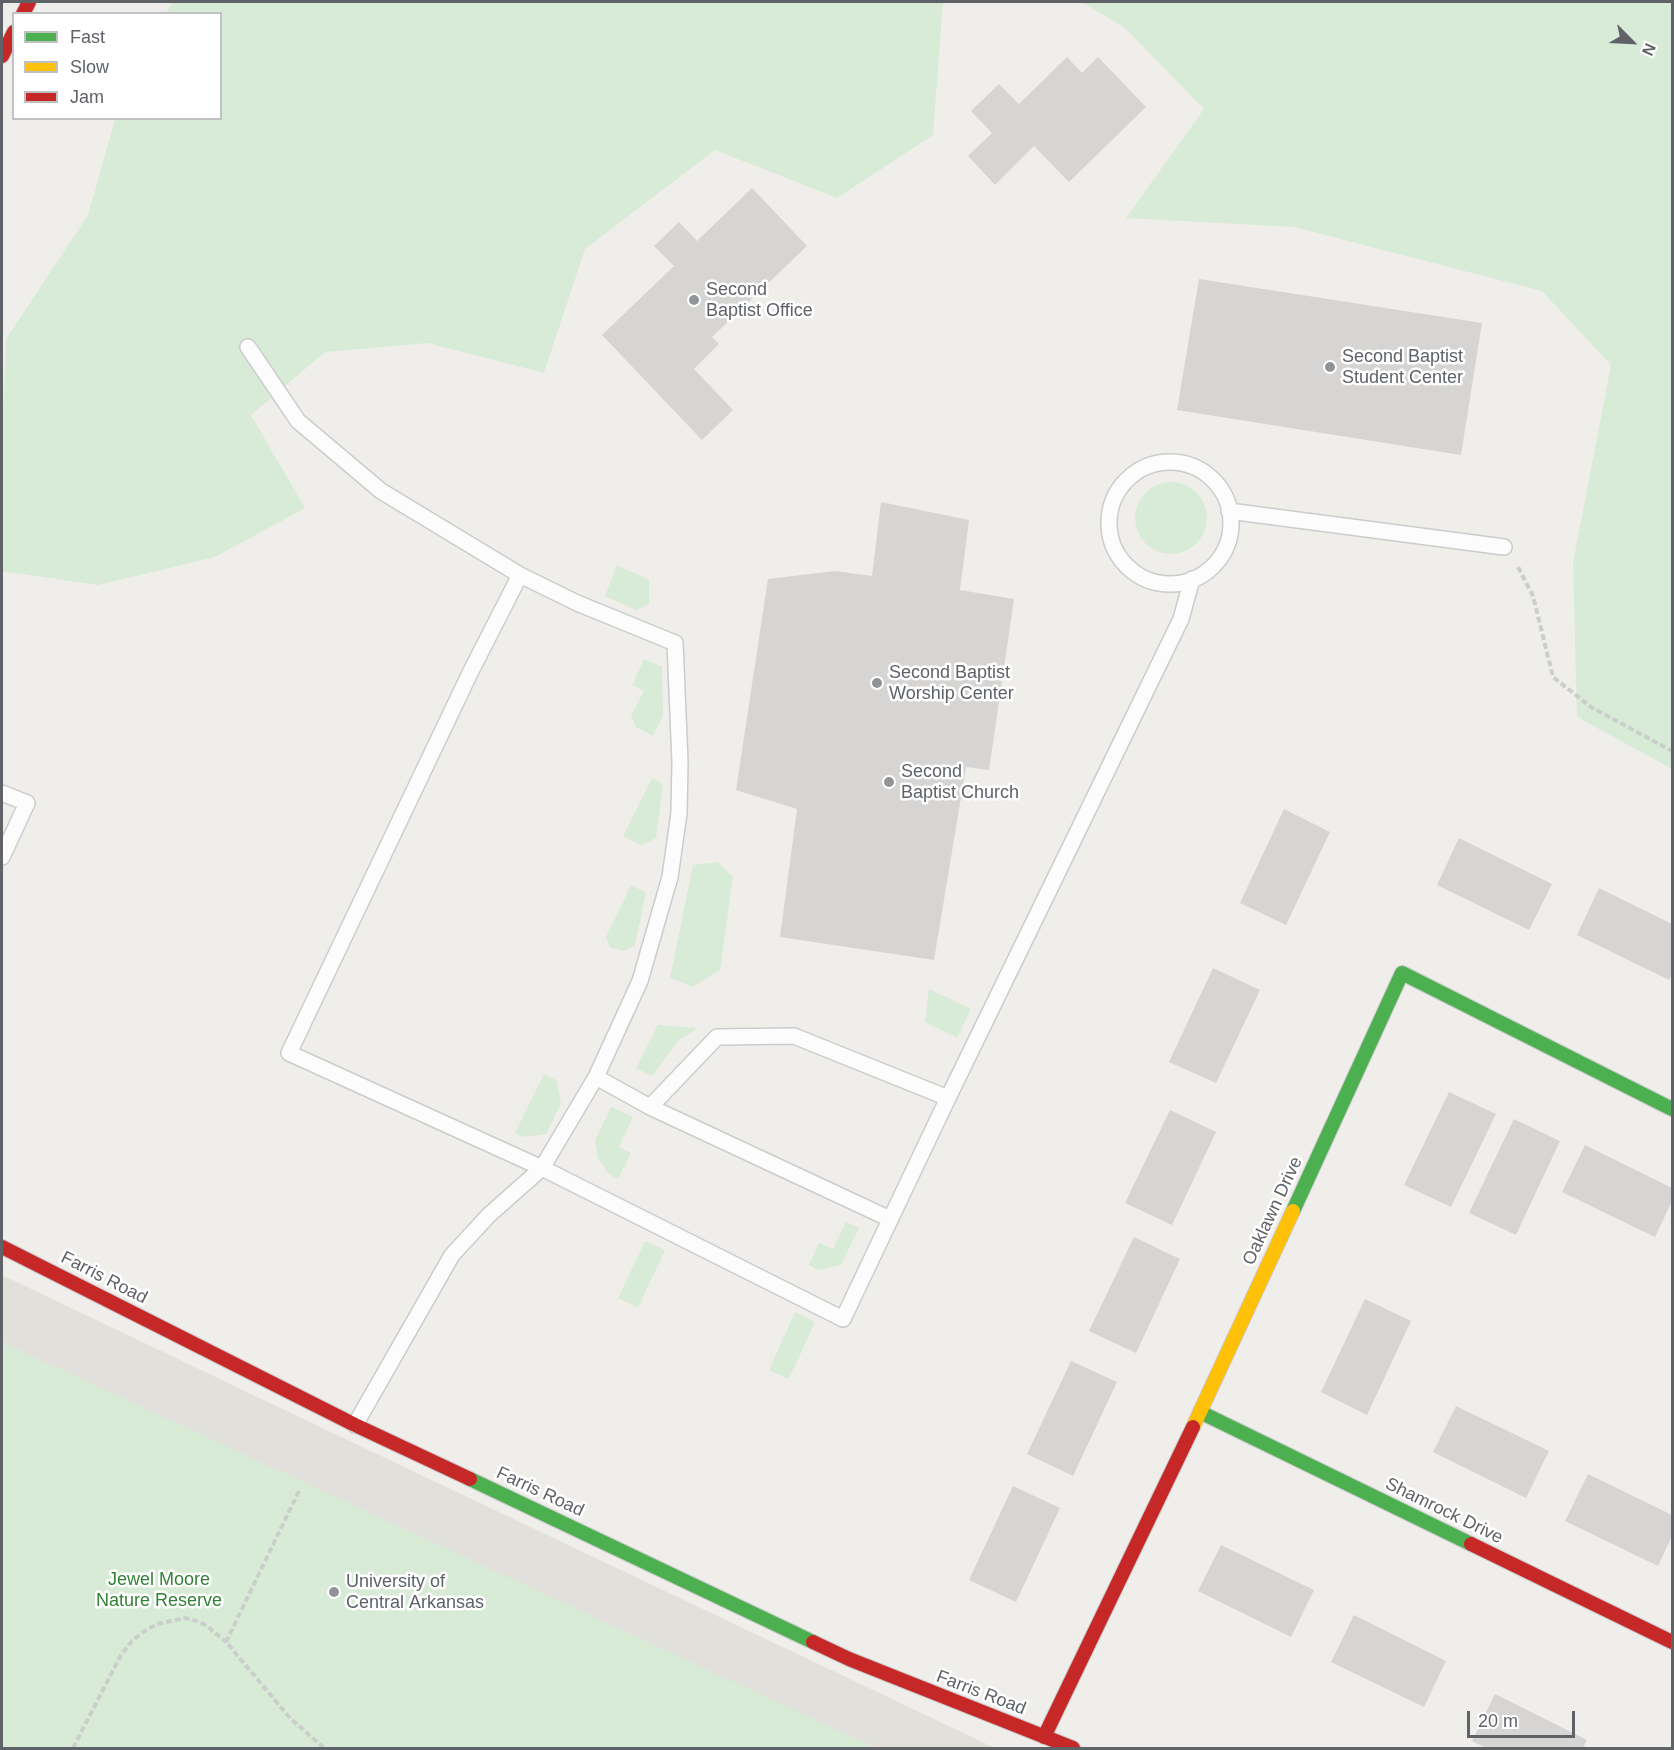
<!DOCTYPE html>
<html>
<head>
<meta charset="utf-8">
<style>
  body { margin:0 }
  #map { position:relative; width:1674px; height:1750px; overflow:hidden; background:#efeeea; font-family:Helvetica,sans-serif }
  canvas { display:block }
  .frame { position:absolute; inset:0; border:3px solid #5f6368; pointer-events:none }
  .legend { position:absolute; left:12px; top:12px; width:210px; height:108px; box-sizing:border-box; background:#fff; border:2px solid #bfc1c3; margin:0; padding:8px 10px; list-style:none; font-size:18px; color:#5f6368 }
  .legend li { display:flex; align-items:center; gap:12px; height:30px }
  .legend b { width:30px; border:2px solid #bfc1c3 }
  .north { position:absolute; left:1602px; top:12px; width:60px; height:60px; -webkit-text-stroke:4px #fff; paint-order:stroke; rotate:114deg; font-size:16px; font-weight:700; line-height:24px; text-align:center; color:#5f6368 }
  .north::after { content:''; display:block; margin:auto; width:21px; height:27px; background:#5f6368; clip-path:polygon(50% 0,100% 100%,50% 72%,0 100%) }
  .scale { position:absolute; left:1467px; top:1711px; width:108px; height:27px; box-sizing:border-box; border:3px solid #5f6368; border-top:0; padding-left:8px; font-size:18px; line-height:21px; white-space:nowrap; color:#5f6368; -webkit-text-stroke:4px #fff; paint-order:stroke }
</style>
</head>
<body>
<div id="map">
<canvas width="1674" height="1750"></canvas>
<div class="frame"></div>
<ul class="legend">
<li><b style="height:8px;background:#4caf50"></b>Fast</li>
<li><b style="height:8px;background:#ffc107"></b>Slow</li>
<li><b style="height:8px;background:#c62828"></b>Jam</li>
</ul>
<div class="north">N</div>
<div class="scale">20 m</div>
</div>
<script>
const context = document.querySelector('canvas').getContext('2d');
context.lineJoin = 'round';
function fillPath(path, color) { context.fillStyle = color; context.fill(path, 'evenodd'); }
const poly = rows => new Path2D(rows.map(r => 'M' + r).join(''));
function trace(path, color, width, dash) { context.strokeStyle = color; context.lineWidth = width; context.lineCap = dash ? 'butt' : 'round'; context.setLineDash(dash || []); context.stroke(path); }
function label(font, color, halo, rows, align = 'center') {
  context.font = font + ' Helvetica,sans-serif'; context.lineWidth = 5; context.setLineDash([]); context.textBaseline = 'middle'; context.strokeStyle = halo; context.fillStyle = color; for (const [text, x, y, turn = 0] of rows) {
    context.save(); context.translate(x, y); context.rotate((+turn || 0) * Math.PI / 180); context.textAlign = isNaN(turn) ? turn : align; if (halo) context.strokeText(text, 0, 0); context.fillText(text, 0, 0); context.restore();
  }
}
fillPath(poly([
  [2,1275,339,1436,995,1748,2,1748]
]), '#e2e0da');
fillPath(poly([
  [172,2,943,2,933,135,837,198,715,150,585,249,544,373,428,343,325,352,251,415,305,508,215,557,98,585,2,571,2,442,6,339,88,215,115,119,220,118,220,14,166,13],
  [1081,2,1672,2,1672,769,1577,717,1573,563,1611,365,1542,291,1294,227,1126,218,1204,109,1124,27],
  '1135 518a36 36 0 1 1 72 0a36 36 0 1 1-72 0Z',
  [617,565,649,580,649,604,636,610,605,596],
  [644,659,662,667,663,716,653,736,636,727,631,716,644,691,632,685],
  [652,778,663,784,656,838,641,845,623,836],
  [718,862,733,877,720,970,693,987,670,978,693,865],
  [631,885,646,893,635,945,624,951,610,947,606,937],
  [929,989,971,1009,957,1038,925,1022],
  [658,1025,698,1028,679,1040,652,1076,636,1068],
  [544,1074,557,1081,561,1103,546,1134,524,1137,515,1133],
  [611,1107,633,1117,619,1147,631,1153,618,1179,609,1174,598,1159,595,1140],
  [846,1222,859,1228,841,1265,818,1270,809,1265,819,1243,833,1249],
  [645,1241,665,1250,638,1308,618,1298],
  [795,1312,815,1322,789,1379,769,1370],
  [2,1342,876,1748,2,1748]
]), '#d8ebd6');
fillPath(poly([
  [1067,57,1082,73,1098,57,1146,107,1069,182,1034,146,995,185,968,156,992,133,971,111,999,84,1019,104],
  [752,188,807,246,712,337,719,344,694,369,733,410,702,440,602,335,674,266,654,246,679,222,697,241],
  [1199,279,1482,323,1461,455,1177,410],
  [881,502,969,520,960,590,1014,599,989,770,966,767,934,960,780,937,797,809,736,790,768,579,835,571,872,576],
  [1284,809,1330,832,1286,925,1240,903],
  [1459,838,1552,884,1529,930,1437,885],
  [1599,888,1672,924,1672,974,1669,980,1577,935],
  [1213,968,1260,990,1216,1083,1169,1062],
  [1449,1092,1496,1114,1451,1207,1404,1185],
  [1170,1110,1216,1132,1172,1225,1125,1203],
  [1514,1119,1560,1141,1516,1235,1469,1213],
  [1585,1145,1672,1188,1672,1201,1655,1237,1562,1192],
  [1134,1237,1180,1259,1136,1353,1089,1331],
  [1365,1299,1411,1321,1367,1415,1321,1392],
  [1071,1361,1117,1382,1073,1476,1027,1454],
  [1456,1406,1549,1451,1526,1498,1433,1452],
  [1588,1474,1672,1515,1672,1536,1658,1566,1565,1521],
  [1013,1486,1060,1508,1016,1602,969,1580],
  [1221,1545,1314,1590,1291,1637,1198,1591],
  [1354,1615,1446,1661,1424,1707,1331,1662],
  [1495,1694,1587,1740,1583,1748,1486,1748,1472,1741]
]), '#d6d5d3');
const lane = poly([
  [248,347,298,421,381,491,520,575,577,603,675,643,680,762,679,813,670,877,640,981,596,1077,650,1107,717,1037,794,1036,948,1098,843,1319,542,1168,289,1053,470,673,520,575],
  '1109 523a61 61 0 1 1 122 0a61 61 0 1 1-122 0Z',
  [1229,511,1504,547],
  [2,793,27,803,2,857],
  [948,1098,1181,619,1192,579],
  [650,1107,890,1219],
  [355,1425,452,1255,489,1215,542,1168,596,1077]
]);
const fast = poly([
  [1293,1211,1402,973,1672,1109],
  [1200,1412,1471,1544],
  [470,1479,813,1642]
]);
const slow = poly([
  [1193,1427,1293,1211]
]);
const jam = poly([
  [23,14,29,2],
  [2,56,14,32],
  [2,1247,355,1425,470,1479],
  [1471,1544,1672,1642],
  [813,1642,849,1659,1073,1748],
  [1044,1737,1193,1427]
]);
trace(lane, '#cbcccc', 18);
trace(fast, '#cacacb', 16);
trace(slow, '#cacacb', 16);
trace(jam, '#cacacb', 16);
trace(poly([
  [1518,567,1533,596,1553,677,1591,707,1672,751],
  [299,1491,226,1642,290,1718,324,1748],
  [73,1748,121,1655,132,1641,143,1632,157,1624,185,1618,197,1621,207,1626,226,1642]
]), '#cacfcc', 4, [6, 3]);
trace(lane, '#fdfcfc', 15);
trace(fast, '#4caf50', 14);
trace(slow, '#ffc107', 14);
trace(jam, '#c62828', 14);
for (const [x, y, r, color] of [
  [694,300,6,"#919496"],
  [1330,367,6,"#919496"],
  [877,683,6,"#919496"],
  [889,782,6,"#919496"],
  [334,1592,6,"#919496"]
]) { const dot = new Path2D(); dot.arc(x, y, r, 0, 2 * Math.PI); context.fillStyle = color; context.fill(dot); trace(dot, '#fff', 2); }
label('18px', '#5f6368', '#fff', [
  ["Second",706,290],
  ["Baptist Office",706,311],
  ["Second Baptist",1342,357],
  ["Student Center",1342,378],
  ["Second Baptist",889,673],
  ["Worship Center",889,694],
  ["Second",901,772],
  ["Baptist Church",901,793],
  ["University of",346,1582],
  ["Central Arkansas",346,1603]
], 'left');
label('18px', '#5f6368', '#fff', [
  ["Oaklawn Drive",1273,1211,-65],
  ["Farris Road",104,1278,27],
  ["Farris Road",540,1492,25],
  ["Shamrock Drive",1444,1511,26],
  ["Farris Road",981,1693,21]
]);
label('18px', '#348238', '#fff', [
  ["Jewel Moore",159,1580],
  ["Nature Reserve",159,1601]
]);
</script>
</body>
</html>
